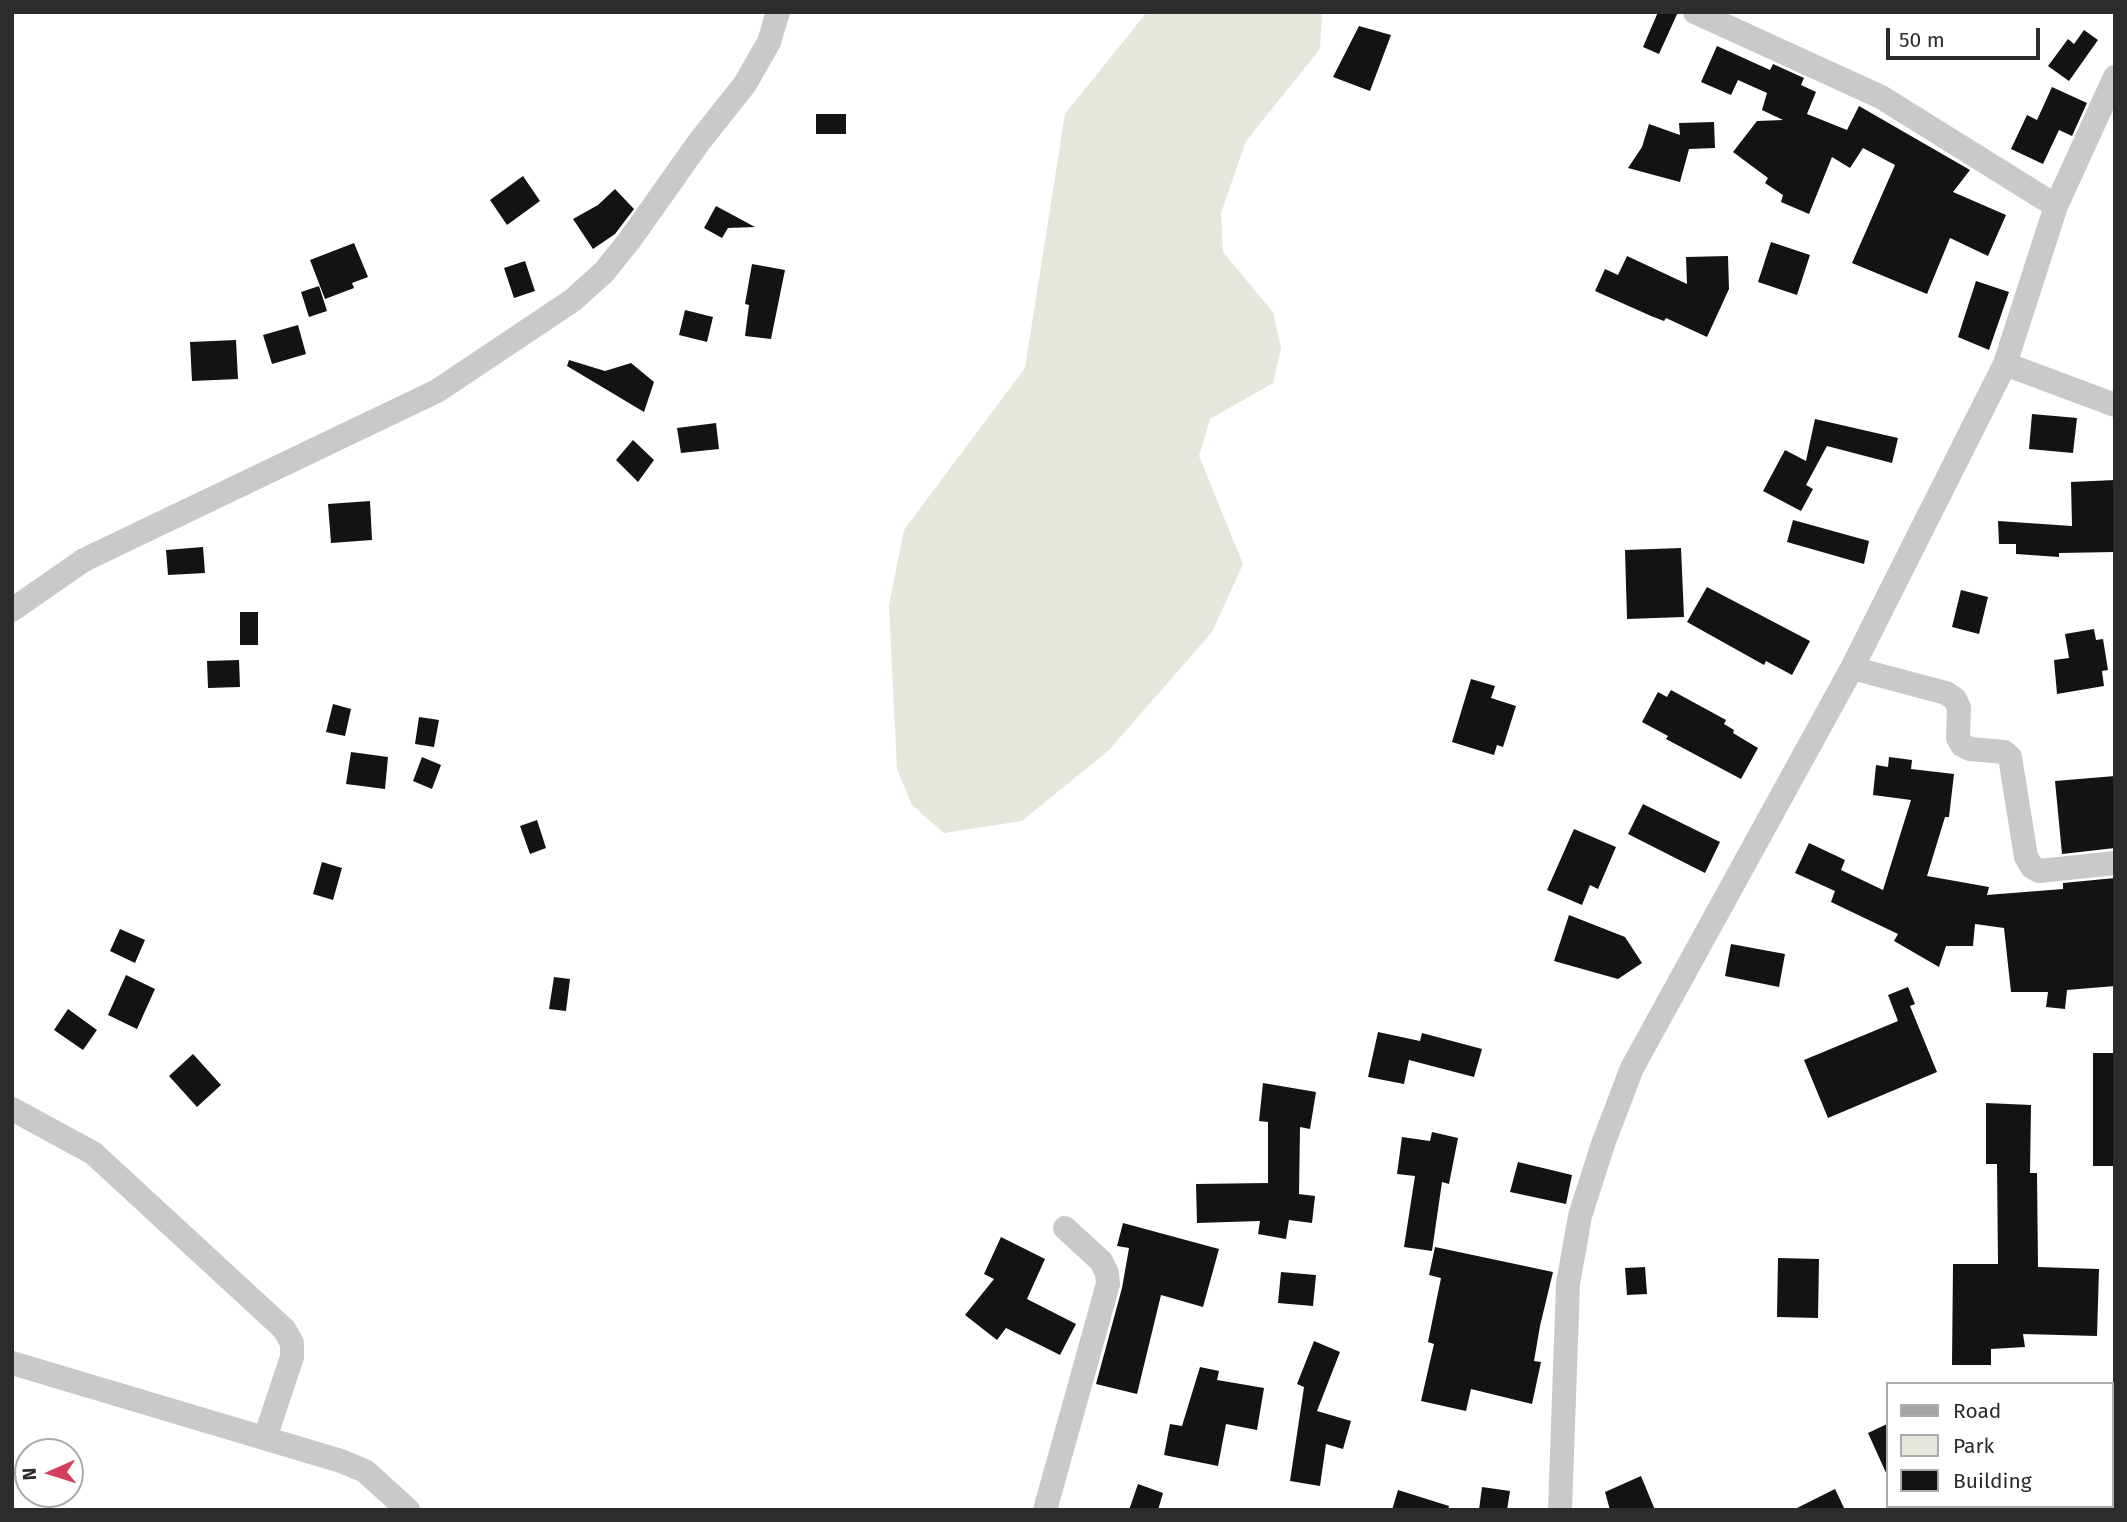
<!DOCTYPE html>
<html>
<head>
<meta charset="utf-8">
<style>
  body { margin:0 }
  #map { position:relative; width:2127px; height:1522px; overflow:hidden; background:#fff; font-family:"Fira Sans",sans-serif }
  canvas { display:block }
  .frame { position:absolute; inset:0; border:14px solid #2c2c2c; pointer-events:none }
  .legend { position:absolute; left:1886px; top:1382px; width:228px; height:126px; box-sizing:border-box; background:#fff; border:2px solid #ababab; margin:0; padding:9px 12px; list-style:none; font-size:21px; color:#2c2c2c }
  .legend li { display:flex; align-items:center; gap:14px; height:35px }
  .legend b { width:35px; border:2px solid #ababab }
  .north { position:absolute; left:14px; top:1438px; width:70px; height:70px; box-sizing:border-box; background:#fff; border:2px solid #ababab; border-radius:50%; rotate:267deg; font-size:19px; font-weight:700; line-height:28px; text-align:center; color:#2c2c2c }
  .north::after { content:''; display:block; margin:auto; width:24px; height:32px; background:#d33e5a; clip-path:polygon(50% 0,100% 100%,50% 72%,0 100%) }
  .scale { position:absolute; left:1886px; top:28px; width:154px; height:32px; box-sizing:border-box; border:4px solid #2c2c2c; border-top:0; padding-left:9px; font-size:21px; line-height:24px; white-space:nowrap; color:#2c2c2c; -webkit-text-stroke:5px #fff; paint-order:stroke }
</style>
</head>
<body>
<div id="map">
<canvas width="2127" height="1522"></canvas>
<div class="frame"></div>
<ul class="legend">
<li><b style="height:9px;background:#a4a4a4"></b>Road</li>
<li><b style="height:19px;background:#e3e8da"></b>Park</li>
<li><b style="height:19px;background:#131313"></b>Building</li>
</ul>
<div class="north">N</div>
<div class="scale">50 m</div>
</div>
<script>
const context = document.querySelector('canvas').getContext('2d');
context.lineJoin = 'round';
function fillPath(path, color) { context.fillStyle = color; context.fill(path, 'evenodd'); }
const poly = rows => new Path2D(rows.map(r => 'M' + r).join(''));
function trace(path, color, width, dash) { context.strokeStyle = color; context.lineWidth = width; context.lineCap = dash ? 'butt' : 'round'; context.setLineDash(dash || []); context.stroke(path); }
fillPath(poly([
  [1147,12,1322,12,1320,49,1246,141,1221,213,1223,252,1273,312,1281,348,1273,383,1210,419,1199,456,1243,564,1212,632,1110,749,1022,821,944,833,912,805,897,769,889,606,904,530,1025,368,1065,114]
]), '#e3e8da');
fillPath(poly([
  [1658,12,1678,12,1659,54,1643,47],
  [1359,26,1391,35,1370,91,1333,77],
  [2084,30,2098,40,2069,81,2048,66,2068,39,2074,44],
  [1717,46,1770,70,1773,64,1804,78,1801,85,1816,92,1807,114,1847,130,1859,106,1970,170,1953,192,2006,215,1988,256,1950,238,1927,294,1852,263,1895,165,1863,148,1850,168,1832,157,1809,214,1781,202,1783,195,1765,183,1768,178,1733,152,1757,121,1783,120,1762,110,1767,93,1738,80,1731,95,1701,82],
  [2052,87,2087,103,2072,136,2059,130,2043,164,2011,149,2027,115,2037,120],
  [816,114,846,114,846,134,816,134],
  [1714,122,1715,148,1689,149,1680,182,1628,168,1642,147,1649,124,1680,135,1679,123],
  [523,176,540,201,507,225,490,200],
  [615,189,634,209,615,234,593,249,573,219,598,205],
  [716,206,755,227,728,228,722,238,704,228],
  [1771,242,1810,255,1797,295,1758,282],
  [354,243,368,277,352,283,354,288,325,299,310,260],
  [1627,256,1687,284,1686,257,1728,256,1729,289,1707,337,1666,318,1664,321,1651,316,1595,291,1605,269,1618,275],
  [525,261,535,291,514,298,504,268],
  [752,264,785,270,771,339,745,336,749,305,745,304],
  [1976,281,2009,292,1989,350,1958,337],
  [319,286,327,311,309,317,301,292],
  [685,310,713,317,707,342,679,335],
  [298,325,306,354,272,364,263,335],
  [236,340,238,379,192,381,190,342],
  [569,360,605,371,631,363,654,382,644,412,567,366],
  [2032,414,2077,418,2073,453,2029,449],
  [1815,419,1898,438,1892,463,1827,446,1806,485,1813,489,1801,511,1763,491,1785,450,1806,461],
  [716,423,719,449,681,453,677,428],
  [633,440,654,460,638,482,616,460],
  [2115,480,2115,552,2059,553,2059,557,2016,554,2016,544,1999,544,1998,521,2072,526,2071,482],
  [370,501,372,540,331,543,328,504],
  [1793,520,1869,541,1864,564,1787,542],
  [203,547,205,573,168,575,166,550],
  [1681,548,1684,617,1627,619,1625,550],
  [1707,587,1810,641,1792,675,1766,661,1764,665,1687,622],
  [1961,590,1988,597,1979,634,1952,627],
  [240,612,258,612,258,645,240,645],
  [2094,629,2096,640,2103,639,2108,670,2102,671,2104,686,2057,694,2054,660,2069,658,2065,634],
  [239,660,240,687,208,688,207,661],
  [1471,679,1495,686,1491,698,1516,706,1503,747,1497,745,1494,755,1452,742],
  [1671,690,1726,720,1724,724,1734,730,1733,733,1758,748,1741,779,1666,739,1668,736,1642,722,1658,692,1667,697],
  [333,704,351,709,345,736,326,732],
  [419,717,439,720,434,747,415,744],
  [351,752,388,757,385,789,346,784],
  [422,757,441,765,432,789,413,781],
  [1889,757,1912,760,1911,769,1954,774,1949,817,1945,817,1927,876,1989,887,1987,895,2063,889,2063,883,2115,878,2115,986,2067,990,2065,1009,2046,1007,2048,992,2011,992,2004,928,1975,924,1973,946,1946,946,1939,967,1894,941,1898,934,1831,902,1835,891,1795,873,1809,843,1845,860,1841,870,1883,890,1911,800,1873,795,1876,765,1888,767],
  [2115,776,2115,848,2062,854,2055,781],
  [1643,804,1720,842,1705,873,1628,834],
  [537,820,546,848,530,854,520,826],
  [1574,829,1616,847,1598,889,1590,885,1582,905,1547,890],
  [322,862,342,868,333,900,313,894],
  [1569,915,1625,937,1642,963,1618,979,1554,961],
  [120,929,145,940,135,963,110,951],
  [1731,944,1785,954,1779,987,1725,976],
  [126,975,155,989,137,1029,108,1015],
  [554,977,570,979,566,1011,549,1009],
  [1908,987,1915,1004,1910,1006,1937,1072,1828,1118,1804,1060,1898,1021,1888,995],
  [68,1009,97,1030,83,1050,54,1030],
  [1378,1032,1420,1041,1422,1033,1482,1049,1474,1077,1409,1060,1404,1084,1368,1077],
  [2093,1053,2115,1053,2115,1166,2093,1166],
  [193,1054,221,1085,197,1107,169,1076],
  [1263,1083,1316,1092,1310,1129,1300,1127,1299,1194,1315,1196,1312,1223,1289,1220,1286,1239,1258,1234,1260,1221,1197,1223,1196,1184,1268,1183,1268,1122,1259,1121],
  [1986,1103,2031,1105,2030,1173,2037,1173,2038,1267,2099,1269,2097,1336,2023,1334,2025,1347,1991,1349,1991,1365,1952,1365,1953,1264,1998,1264,1997,1164,1986,1164],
  [1432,1132,1458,1138,1449,1184,1442,1182,1432,1251,1404,1247,1415,1176,1397,1174,1402,1137,1430,1141],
  [1518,1162,1572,1175,1566,1204,1510,1192],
  [1123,1223,1219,1249,1203,1307,1161,1295,1137,1394,1096,1384,1122,1288,1129,1248,1117,1246],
  [1001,1237,1045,1259,1027,1299,1076,1324,1060,1355,1006,1328,997,1340,965,1315,994,1279,984,1274],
  [1435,1247,1553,1272,1540,1326,1534,1361,1541,1362,1532,1404,1471,1389,1466,1411,1421,1401,1434,1344,1428,1342,1441,1278,1429,1275],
  [1778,1258,1819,1259,1818,1318,1777,1317],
  [1645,1267,1647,1294,1627,1295,1625,1268],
  [1281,1272,1316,1275,1313,1306,1278,1303],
  [1314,1341,1340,1352,1317,1411,1351,1421,1343,1449,1326,1444,1320,1486,1290,1481,1304,1387,1297,1384],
  [1200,1367,1219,1371,1217,1380,1264,1388,1257,1430,1226,1424,1218,1466,1164,1455,1170,1424,1182,1426],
  [1887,1424,1887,1475,1868,1433],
  [1641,1476,1655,1510,1610,1510,1605,1492],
  [1138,1484,1163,1493,1158,1510,1129,1510],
  [1482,1487,1510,1491,1507,1510,1479,1510],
  [1835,1489,1845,1510,1793,1510],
  [1398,1490,1449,1506,1448,1510,1392,1510]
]), '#131313');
trace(poly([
  [1695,12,1881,97,2056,206],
  [2005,364,2056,206,2115,77],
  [12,610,84,560,437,391,573,300,604,272,629,241,699,142,745,84,769,42,778,12],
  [1852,668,1946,693,1955,699,1959,708,1958,738,1962,745,1970,749,2004,752,2010,757,2026,857,2032,867,2039,871,2115,863],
  [12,1109,93,1153,284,1329,292,1343,292,1357,265,1438],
  [12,1363,341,1461,365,1471,408,1510],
  [1045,1510,1108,1284,1107,1273,1101,1261,1065,1228],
  [1560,1510,1568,1284,1580,1216,1603,1144,1632,1068,1852,668,2005,364,2115,405]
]), '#c9c9c9', 24);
trace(poly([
  [2111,1453,2115,1450]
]), '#b6b6b6', 35);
trace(poly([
  [2055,1506,2055,1510],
  [2016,1510,2022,1506]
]), '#a4a4a4', 38);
</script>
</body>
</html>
